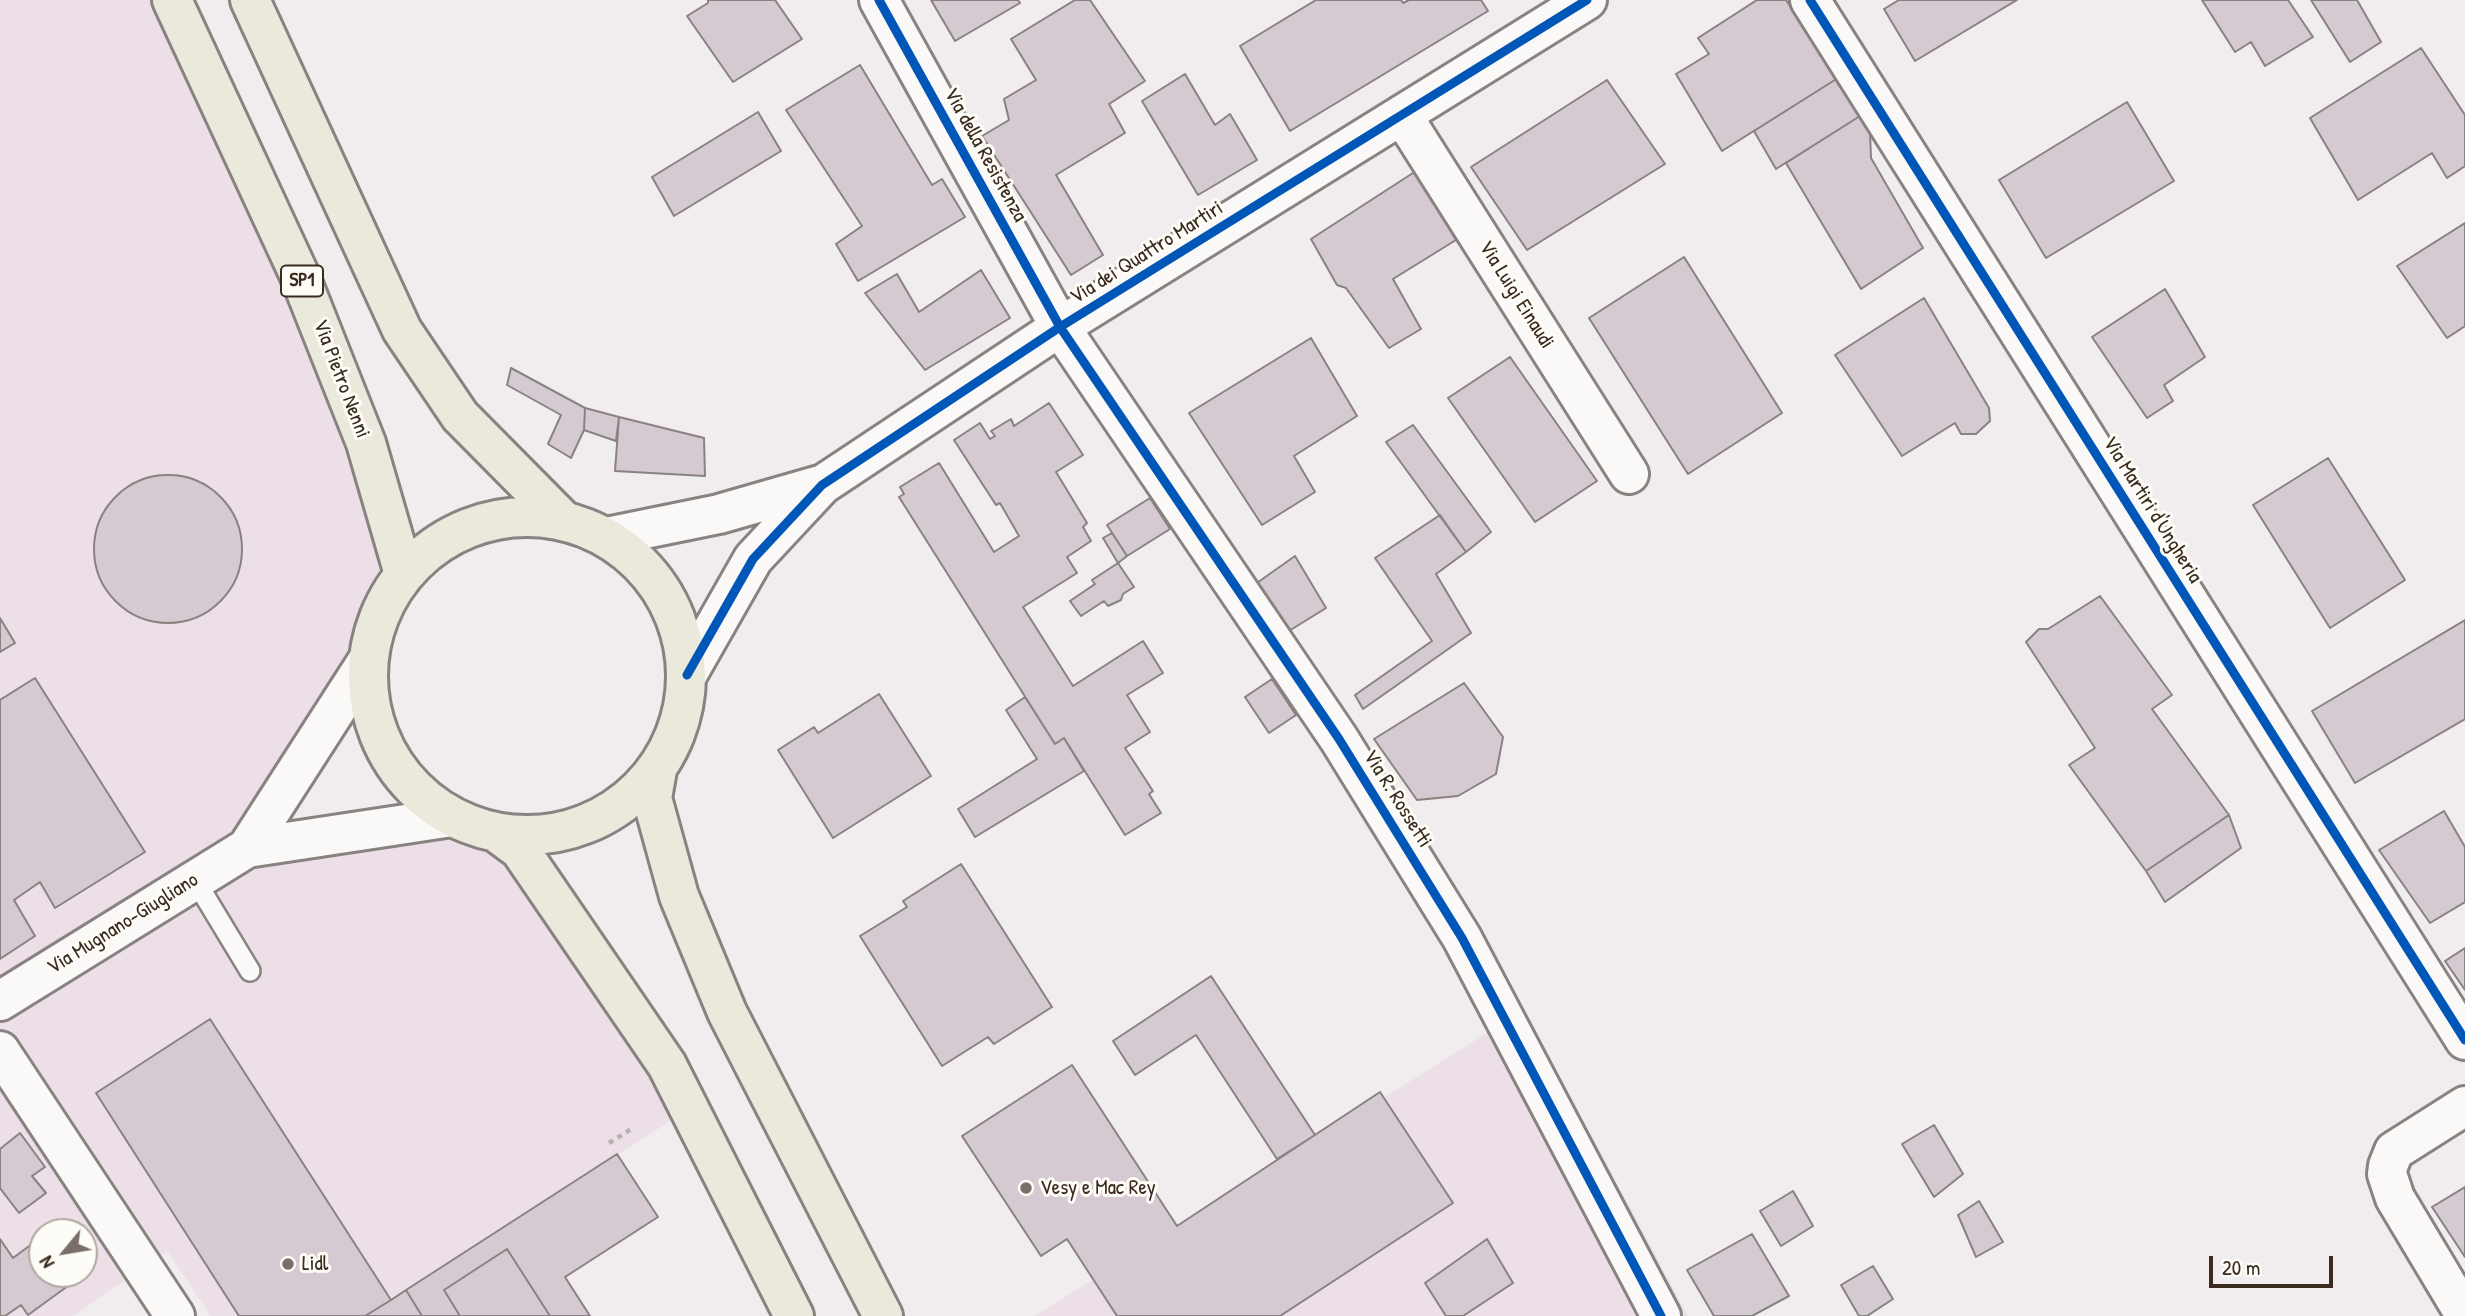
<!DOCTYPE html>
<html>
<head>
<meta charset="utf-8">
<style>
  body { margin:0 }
  #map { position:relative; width:2465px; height:1316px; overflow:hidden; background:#f1ecee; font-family:"Patrick Hand",sans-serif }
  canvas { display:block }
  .north { position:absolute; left:28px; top:1218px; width:70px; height:70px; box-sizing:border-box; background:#fdfcf7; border:2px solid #afa8a0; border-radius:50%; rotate:240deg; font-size:19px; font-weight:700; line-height:28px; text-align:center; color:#3b2a1e }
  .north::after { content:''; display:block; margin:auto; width:24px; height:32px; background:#7b6e67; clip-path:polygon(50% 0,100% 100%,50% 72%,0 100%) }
  .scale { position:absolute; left:2209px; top:1256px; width:124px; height:32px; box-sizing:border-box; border:4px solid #3b2a1e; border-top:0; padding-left:9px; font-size:21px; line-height:24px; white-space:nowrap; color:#3b2a1e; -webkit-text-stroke:5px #fdfcf7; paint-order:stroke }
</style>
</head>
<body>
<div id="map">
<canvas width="2465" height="1316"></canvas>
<div class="north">N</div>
<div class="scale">20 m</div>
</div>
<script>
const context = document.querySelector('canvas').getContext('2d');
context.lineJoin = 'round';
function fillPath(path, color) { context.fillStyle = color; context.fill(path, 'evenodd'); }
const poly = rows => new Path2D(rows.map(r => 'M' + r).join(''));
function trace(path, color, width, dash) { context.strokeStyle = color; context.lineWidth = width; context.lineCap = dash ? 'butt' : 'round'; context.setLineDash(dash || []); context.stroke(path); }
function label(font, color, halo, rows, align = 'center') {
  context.font = font + ' "Patrick Hand",sans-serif'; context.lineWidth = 6; context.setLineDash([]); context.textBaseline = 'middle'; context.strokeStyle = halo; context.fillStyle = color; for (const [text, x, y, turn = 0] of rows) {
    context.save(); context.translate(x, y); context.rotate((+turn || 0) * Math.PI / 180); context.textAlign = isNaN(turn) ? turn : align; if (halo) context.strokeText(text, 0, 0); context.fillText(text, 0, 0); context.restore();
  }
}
fillPath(poly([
  [0,0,156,0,306,336,386,574,362,607,355,649,234,834,0,984],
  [449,832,494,848,511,859,655,1073,675,1118,365,1316,211,1316,167,1251,73,1316,0,1316,0,1018,250,863],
  [42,1232,84,1232,84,1274,42,1274],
  [1524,1010,1688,1316,1035,1316]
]), '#ecdfe7');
const building = poly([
  [708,0,775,0,802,39,733,82,687,16,708,3,708,0],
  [931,0,1018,0,1020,3,955,41,931,0],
  [1075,0,1090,0,1145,81,1109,104,1125,133,1056,175,1103,255,1071,275,982,136,1009,120,1004,99,1036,80,1011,39,1075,0],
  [1316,0,1401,0,1403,3,1409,0,1481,0,1488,11,1290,131,1240,46,1316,0],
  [1757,0,1786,0,1838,78,1722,151,1676,74,1709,54,1698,38,1757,0],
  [1899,0,2017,0,1915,61,1884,9,1899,0],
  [2202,0,2288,0,2313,37,2265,66,2251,42,2235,52,2202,0],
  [2311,0,2357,0,2381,42,2350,62,2311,0],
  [2421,48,2465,115,2465,166,2447,178,2432,153,2358,200,2310,118,2421,48],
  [860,65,932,185,942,179,965,217,858,281,836,244,862,226,786,110,860,65],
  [1185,74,1215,125,1230,114,1257,160,1198,195,1142,101,1185,74],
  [1838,78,1860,116,1776,169,1754,131,1838,78],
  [1607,80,1665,164,1527,250,1471,167,1607,80],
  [2127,102,2174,181,2046,258,1999,180,2127,102],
  [758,112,781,151,674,216,652,177,758,112],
  [1860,116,1870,132,1871,158,1923,248,1861,289,1786,163,1860,116],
  [1416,171,1456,240,1393,279,1421,329,1389,348,1346,288,1337,285,1311,239,1416,171],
  [2465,223,2465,326,2447,338,2397,266,2465,223],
  [1684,257,1782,413,1688,474,1589,318,1684,257],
  [981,270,1010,318,925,370,865,293,897,274,919,312,981,270],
  [2165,289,2205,357,2164,385,2173,401,2147,418,2092,337,2165,289],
  [1924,298,1989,408,1990,421,1976,434,1961,434,1955,423,1902,456,1835,355,1924,298],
  [1311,338,1357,416,1294,456,1315,492,1262,525,1189,413,1311,338],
  [1510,357,1597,481,1535,522,1448,398,1510,357],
  [511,368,585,408,584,430,571,458,548,444,561,415,507,385,511,368],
  [1049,403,1083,455,1056,472,1087,523,1083,527,1091,541,1067,557,1077,573,1023,607,1073,686,1143,641,1163,673,1127,695,1150,732,1125,748,1153,791,1149,794,1161,813,1125,835,1064,738,1055,744,899,497,904,494,900,487,939,463,994,552,1019,536,1000,503,996,505,954,440,980,423,990,439,995,436,991,431,1011,419,1014,426,1049,403],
  [585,408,619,417,616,441,584,430,585,408],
  [619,417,704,438,705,476,615,471,619,417],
  [1413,425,1491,532,1466,552,1386,442,1413,425],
  [2328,458,2405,580,2330,628,2253,505,2328,458],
  '94 549a74 74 0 1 1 148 0a74 74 0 1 1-148 0Z',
  [1150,498,1170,529,1127,556,1107,525,1150,498],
  [1440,515,1466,552,1436,574,1471,633,1363,709,1355,695,1432,641,1375,558,1440,515],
  [1112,533,1127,556,1118,563,1103,538,1112,533],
  [1295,556,1326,608,1289,631,1254,585,1295,556],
  [1118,563,1134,587,1123,594,1121,600,1108,606,1104,601,1081,616,1070,601,1095,584,1092,580,1118,563],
  [2100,596,2172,695,2152,709,2229,815,2146,871,2069,765,2095,748,2026,642,2039,629,2048,629,2100,596],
  [0,618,15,643,0,652,0,618],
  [2465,620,2465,719,2355,783,2312,711,2465,620],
  [35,678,145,852,55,908,40,882,14,900,35,936,0,959,0,700,35,678],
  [1272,679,1296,715,1269,733,1245,697,1272,679],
  [1464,683,1503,737,1496,774,1458,796,1417,800,1374,739,1464,683],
  [879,694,931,776,833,838,778,750,814,727,818,733,879,694],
  [1025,697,1055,744,1064,738,1084,771,975,837,958,809,1037,759,1006,710,1025,697],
  [2444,811,2465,847,2465,902,2430,923,2379,850,2444,811],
  [2229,815,2241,848,2165,902,2146,871,2229,815],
  [961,864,1052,1007,994,1044,988,1037,942,1066,860,936,907,907,903,901,961,864],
  [2465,948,2465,990,2445,961,2465,948],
  [1211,976,1315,1135,1277,1159,1196,1035,1135,1075,1113,1041,1211,976],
  [210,1019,391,1300,365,1316,239,1316,96,1093,210,1019],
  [1072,1065,1177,1226,1380,1092,1453,1203,1280,1316,1117,1316,1067,1239,1041,1256,962,1136,1072,1065],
  [1934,1125,1963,1174,1934,1197,1902,1144,1934,1125],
  [20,1133,45,1167,32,1176,46,1193,19,1213,0,1188,0,1149,20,1133],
  [617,1154,658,1217,565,1277,590,1316,550,1316,507,1249,444,1290,460,1316,422,1316,406,1290,617,1154],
  [2465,1187,2465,1257,2432,1207,2465,1187],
  [1793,1191,1813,1226,1781,1246,1760,1211,1793,1191],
  [1979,1201,2003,1242,1976,1257,1958,1215,1979,1201],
  [1752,1234,1789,1296,1752,1316,1714,1316,1687,1270,1752,1234],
  [40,1238,42,1274,65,1274,72,1283,28,1315,21,1305,5,1316,0,1316,0,1239,13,1258,40,1238],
  [1487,1239,1513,1283,1463,1316,1446,1316,1425,1283,1487,1239],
  [507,1249,550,1316,460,1316,444,1290,507,1249],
  [1873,1266,1893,1299,1867,1316,1859,1316,1841,1285,1873,1266],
  [406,1290,422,1316,365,1316,391,1300,406,1290]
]);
fillPath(building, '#d6cad2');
trace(building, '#888281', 2);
const service = poly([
  [195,880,250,971]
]);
const minor = poly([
  [879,0,1060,327,1339,739,1462,938,1661,1316],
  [1810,0,2465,1040],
  [1402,115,1629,474],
  [0,1051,175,1316],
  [2465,1106,2394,1151,2388,1166,2387,1174,2395,1198,2465,1315]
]);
const tertiary = poly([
  [606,537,719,514,820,485],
  [687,675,753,559,822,485,1060,327,1587,0]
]);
const secondary = poly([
  [247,848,368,660],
  [0,1001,247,848,452,817]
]);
const primary = poly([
  [172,0,299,274,366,443,404,574],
  [250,0,402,330,460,416,564,521],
  '368 676a159 159 0 1 1 318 0a159 159 0 1 1-318 0Z',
  [657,770,652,798,679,896,727,1012,883,1316],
  [497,833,520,850,667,1065,794,1316]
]);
trace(service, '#888281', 24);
trace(minor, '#888281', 44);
trace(tertiary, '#888281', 44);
trace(secondary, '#888281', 44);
trace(primary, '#888281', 44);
trace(poly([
  [609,1143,633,1128]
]), '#b5b2b0', 4.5, [5, 5]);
trace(service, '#faf9f7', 19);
trace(minor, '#faf9f7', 38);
trace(tertiary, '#faf9f7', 38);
trace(secondary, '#faf9f7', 38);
trace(primary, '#ebe8dc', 38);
trace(poly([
  [879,0,1060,327,1339,739,1462,938,1661,1316],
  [1810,0,2465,1040],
  [687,675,753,559,822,485,1060,327,1587,0]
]), '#0057b8', 9);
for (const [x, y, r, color] of [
  [1026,1188,7,"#7b6e67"],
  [288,1264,7,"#7b6e67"]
]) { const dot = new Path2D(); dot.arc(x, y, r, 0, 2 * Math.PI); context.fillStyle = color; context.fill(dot); trace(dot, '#fdfcf7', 2.5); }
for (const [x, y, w] of [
  [302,281,42]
]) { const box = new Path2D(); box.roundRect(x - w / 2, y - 15.5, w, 31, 5); context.fillStyle = '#fdfcf7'; context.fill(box); trace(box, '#3b2a1e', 2); }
label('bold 19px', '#3b2a1e', null, [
  ["SP1",302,281]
]);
label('21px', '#3b2a1e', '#fdfcf7', [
  ["Via della Resistenza",985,155,61],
  ["Via dei Quattro Martiri",1147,253,-32],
  ["Via Luigi Einaudi",1516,295,58],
  ["Via Pietro Nenni",341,379,69],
  ["Via Martiri d'Ungheria",2152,510,58],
  ["Via R. Rossetti",1397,799,58],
  ["Via Mugnano-Giugliano",123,924,-32]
]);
label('21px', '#3b2a1e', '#fdfcf7', [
  ["Vesy e Mac Rey",1040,1188],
  ["Lidl",302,1264]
], 'left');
</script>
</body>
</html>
